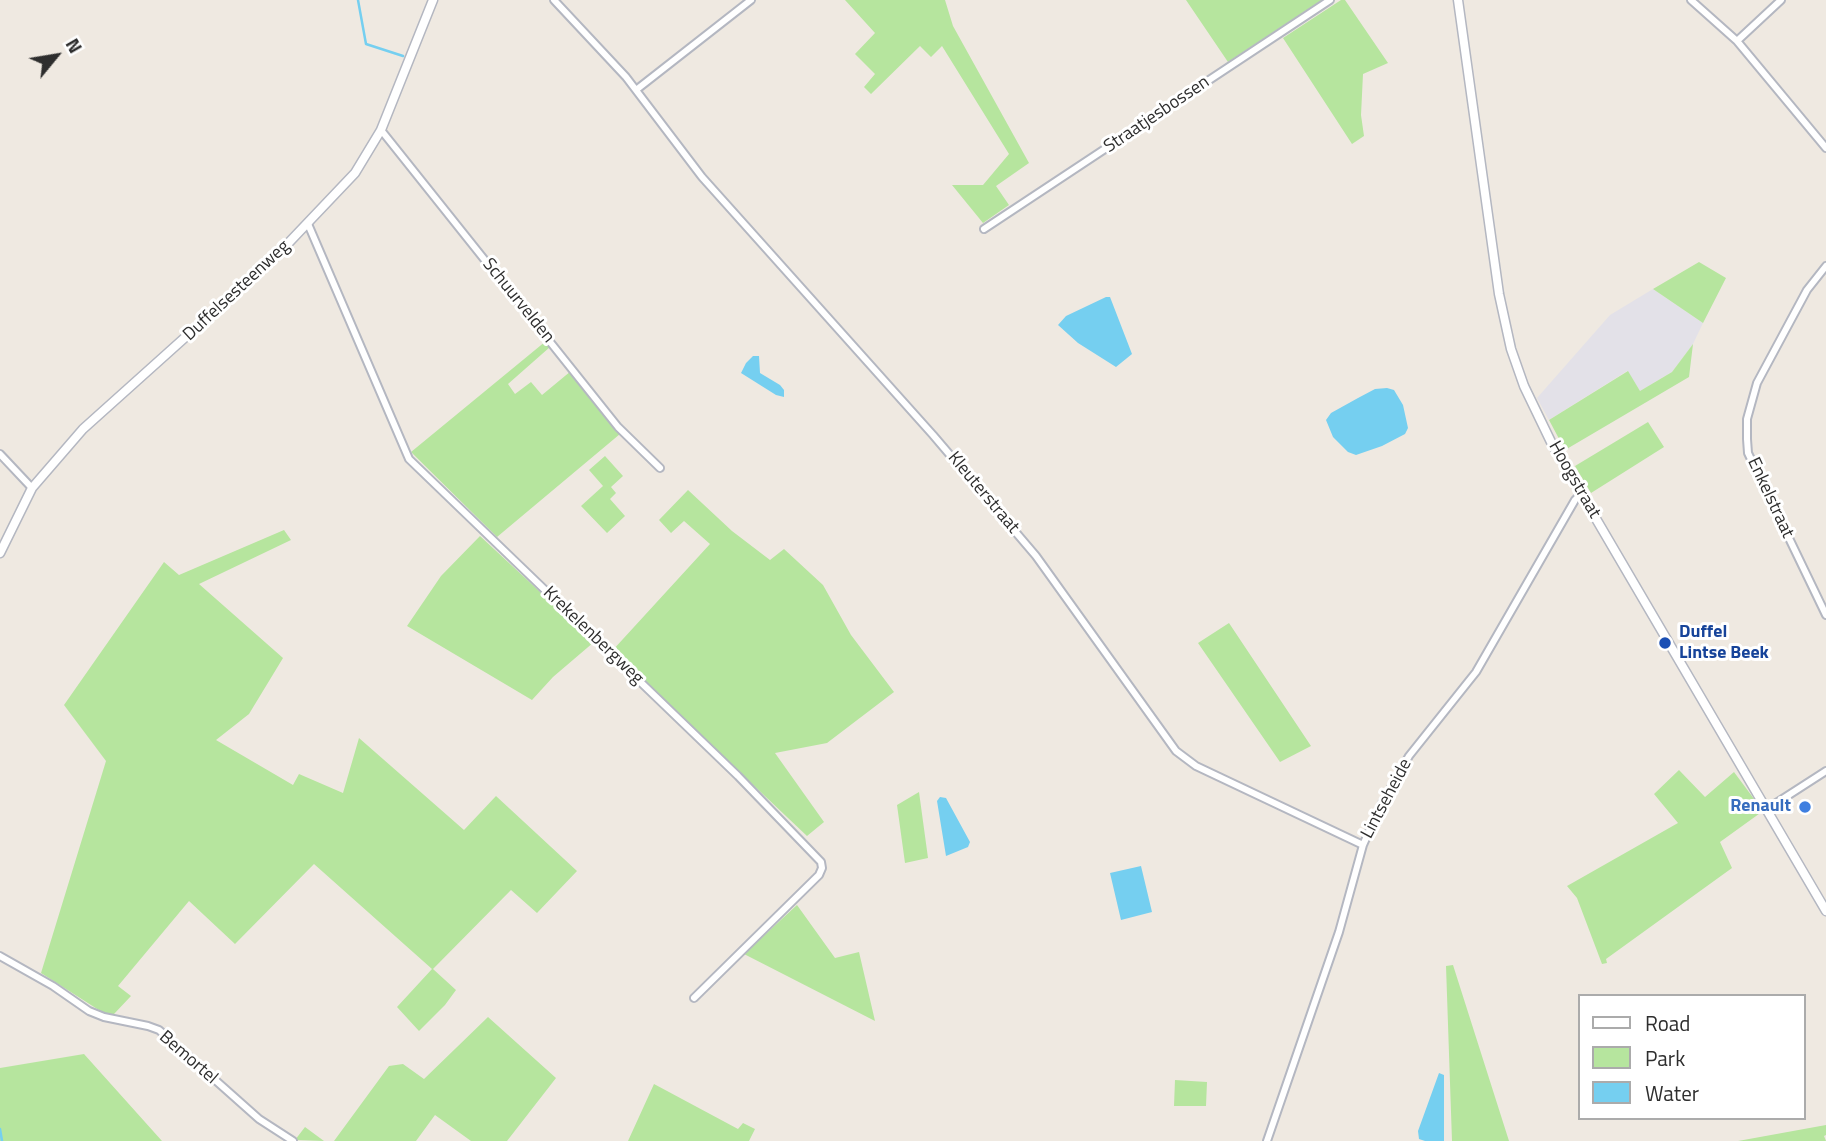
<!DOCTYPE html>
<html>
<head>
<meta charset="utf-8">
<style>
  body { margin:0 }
  #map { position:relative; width:1826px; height:1141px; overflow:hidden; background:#efe9e1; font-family:"Titillium Web",sans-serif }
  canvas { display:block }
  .legend { position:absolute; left:1578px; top:994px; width:228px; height:126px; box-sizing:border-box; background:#fff; border:2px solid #ababab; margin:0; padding:9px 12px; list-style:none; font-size:21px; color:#2e2e2e }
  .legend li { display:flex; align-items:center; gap:14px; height:35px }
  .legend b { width:35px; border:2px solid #ababab }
  .north { position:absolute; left:21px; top:21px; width:70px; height:70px; -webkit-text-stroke:5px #fff; paint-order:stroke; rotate:60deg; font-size:19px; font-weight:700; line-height:28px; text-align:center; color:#2e2e2e }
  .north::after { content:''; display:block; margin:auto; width:24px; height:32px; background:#2e2e2e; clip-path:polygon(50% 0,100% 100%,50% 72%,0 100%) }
</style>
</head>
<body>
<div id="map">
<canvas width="1826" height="1141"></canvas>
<ul class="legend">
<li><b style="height:9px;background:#fff"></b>Road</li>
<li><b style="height:19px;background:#b6e59e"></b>Park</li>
<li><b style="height:19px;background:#75cff0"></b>Water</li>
</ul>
<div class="north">N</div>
</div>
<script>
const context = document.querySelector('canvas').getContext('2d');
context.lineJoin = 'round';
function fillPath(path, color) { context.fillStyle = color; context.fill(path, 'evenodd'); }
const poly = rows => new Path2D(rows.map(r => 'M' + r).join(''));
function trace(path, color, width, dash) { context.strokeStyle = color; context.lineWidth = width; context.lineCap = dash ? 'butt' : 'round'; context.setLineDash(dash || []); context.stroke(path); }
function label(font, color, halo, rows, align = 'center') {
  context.font = font + ' "Titillium Web",sans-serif'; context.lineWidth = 6; context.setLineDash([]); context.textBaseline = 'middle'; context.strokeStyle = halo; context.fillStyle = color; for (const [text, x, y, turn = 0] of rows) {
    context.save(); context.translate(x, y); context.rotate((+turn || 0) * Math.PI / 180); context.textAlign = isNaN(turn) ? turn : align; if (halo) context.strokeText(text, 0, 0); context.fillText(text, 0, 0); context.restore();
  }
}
fillPath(poly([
  [1653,289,1703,323,1693,344,1672,372,1640,391,1627,371,1549,420,1537,398,1610,315]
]), '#e3e1e8');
fillPath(poly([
  [845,0,945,0,953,26,1029,163,996,186,1009,205,983,223,952,185,983,185,1009,154,942,46,931,57,920,46,871,94,864,87,875,74,855,54,875,33],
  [1186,0,1322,0,1228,62],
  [1341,0,1345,0,1388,63,1363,74,1361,115,1364,136,1352,144,1283,38],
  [1699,262,1726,278,1703,323,1653,289],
  [546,341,550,347,508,384,515,394,531,382,542,395,571,371,620,434,497,537,411,452],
  [1693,344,1689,377,1565,450,1549,420,1628,371,1640,391,1672,372],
  [1648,422,1664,447,1591,493,1575,466],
  [605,456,623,476,611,487,616,493,610,499,625,516,607,533,581,506,603,486,589,470],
  [688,490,732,531,770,560,784,549,823,585,851,635,894,692,827,743,775,753,824,822,807,836,612,651,710,544,684,521,671,533,659,520],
  [284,530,291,540,199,584,283,658,249,714,216,740,293,785,299,774,343,793,359,738,464,830,496,796,577,871,537,913,511,890,433,969,456,990,445,1005,419,1031,397,1007,432,969,314,864,235,944,189,901,118,986,131,996,114,1014,105,1014,41,973,106,761,64,705,164,562,179,575],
  [480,536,594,642,553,677,532,700,407,626,441,576],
  [1229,623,1311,746,1280,762,1198,643],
  [1679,770,1705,797,1734,772,1763,811,1720,842,1732,868,1606,959,1607,963,1602,964,1577,898,1567,886,1678,823,1654,794],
  [919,792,928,858,905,863,897,805],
  [797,905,835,958,859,952,875,1021,744,954],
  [1453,965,1509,1141,1452,1141,1446,966],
  [488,1017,556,1078,507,1141,471,1141,435,1115,416,1141,334,1141,389,1066,403,1064,424,1079],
  [84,1054,162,1141,0,1141,0,1068],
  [1175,1080,1207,1082,1206,1106,1174,1106],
  [654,1084,738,1129,743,1123,755,1129,749,1141,628,1141],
  [1826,1125,1826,1135,1824,1136,1826,1141,1738,1141],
  [305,1127,324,1141,295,1140]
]), '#b6e59e');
fillPath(poly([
  [1106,297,1110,297,1132,354,1116,367,1078,343,1058,325,1066,316],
  [753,356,759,356,760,373,780,385,784,390,784,397,776,395,741,373,746,363],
  [1387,388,1394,390,1403,405,1408,428,1405,434,1382,446,1356,455,1348,452,1333,437,1326,420,1331,413,1358,398,1375,389],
  [940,797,946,798,970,842,968,847,946,856,937,801],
  [1141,866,1152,912,1121,920,1110,873],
  [1439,1073,1444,1075,1444,1141,1425,1141,1419,1139,1418,1131]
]), '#75cff0');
trace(poly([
  [358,0,366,44,403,56],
  [0,1129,2,1141]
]), '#75cff0', 2.5);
const minor = poly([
  [554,0,626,77,702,177,933,435,1036,556,1176,751,1196,766,1363,845],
  [1691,0,1737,41,1826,148],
  [1737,41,1781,0],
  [636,90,751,0],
  [381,130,618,427,660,468],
  [308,224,409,459,738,776,821,862,822,868,819,875,694,998],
  [984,229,1330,0],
  [1826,266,1807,290,1757,383,1747,419,1747,439,1748,453,1826,615],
  [0,454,32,488],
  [1767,809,1826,771],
  [0,956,53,986,89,1011,104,1017,148,1026,159,1030,259,1119,293,1141],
  [1267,1141,1339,932,1363,845,1380,807,1409,756,1476,672,1575,500,1582,493]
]);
const tertiary = poly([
  [1458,0,1499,294,1511,349,1524,386,1551,442,1826,911],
  [0,553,32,488,83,429,278,254,355,173,381,130,433,0]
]);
trace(minor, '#b4b7c1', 10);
trace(tertiary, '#b4b7c1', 11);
trace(minor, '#fff', 6);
trace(tertiary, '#fff', 8);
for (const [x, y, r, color] of [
  [1665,643,7,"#1a4fb4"],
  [1805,807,7,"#3f7fe0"]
]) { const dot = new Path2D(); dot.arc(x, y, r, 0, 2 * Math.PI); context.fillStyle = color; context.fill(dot); trace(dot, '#fff', 2.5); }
label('18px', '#2e2e2e', '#fff', [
  ["Straatjesbossen",1157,115,-34],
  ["Duffelsesteenweg",237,291,-43],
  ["Schuurvelden",518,301,51],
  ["Hoogstraat",1574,480,60],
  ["Kleuterstraat",983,493,50],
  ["Enkelstraat",1770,498,65],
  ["Krekelenbergweg",593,636,44],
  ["Lintseheide",1387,799,-62],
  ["Bemortel",188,1058,41]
]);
label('bold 18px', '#164399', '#fff', [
  ["Duffel",1679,633],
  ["Lintse Beek",1679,654]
], 'left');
label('bold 18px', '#366cbe', '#fff', [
  ["Renault",1791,807]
], 'right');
</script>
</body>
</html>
